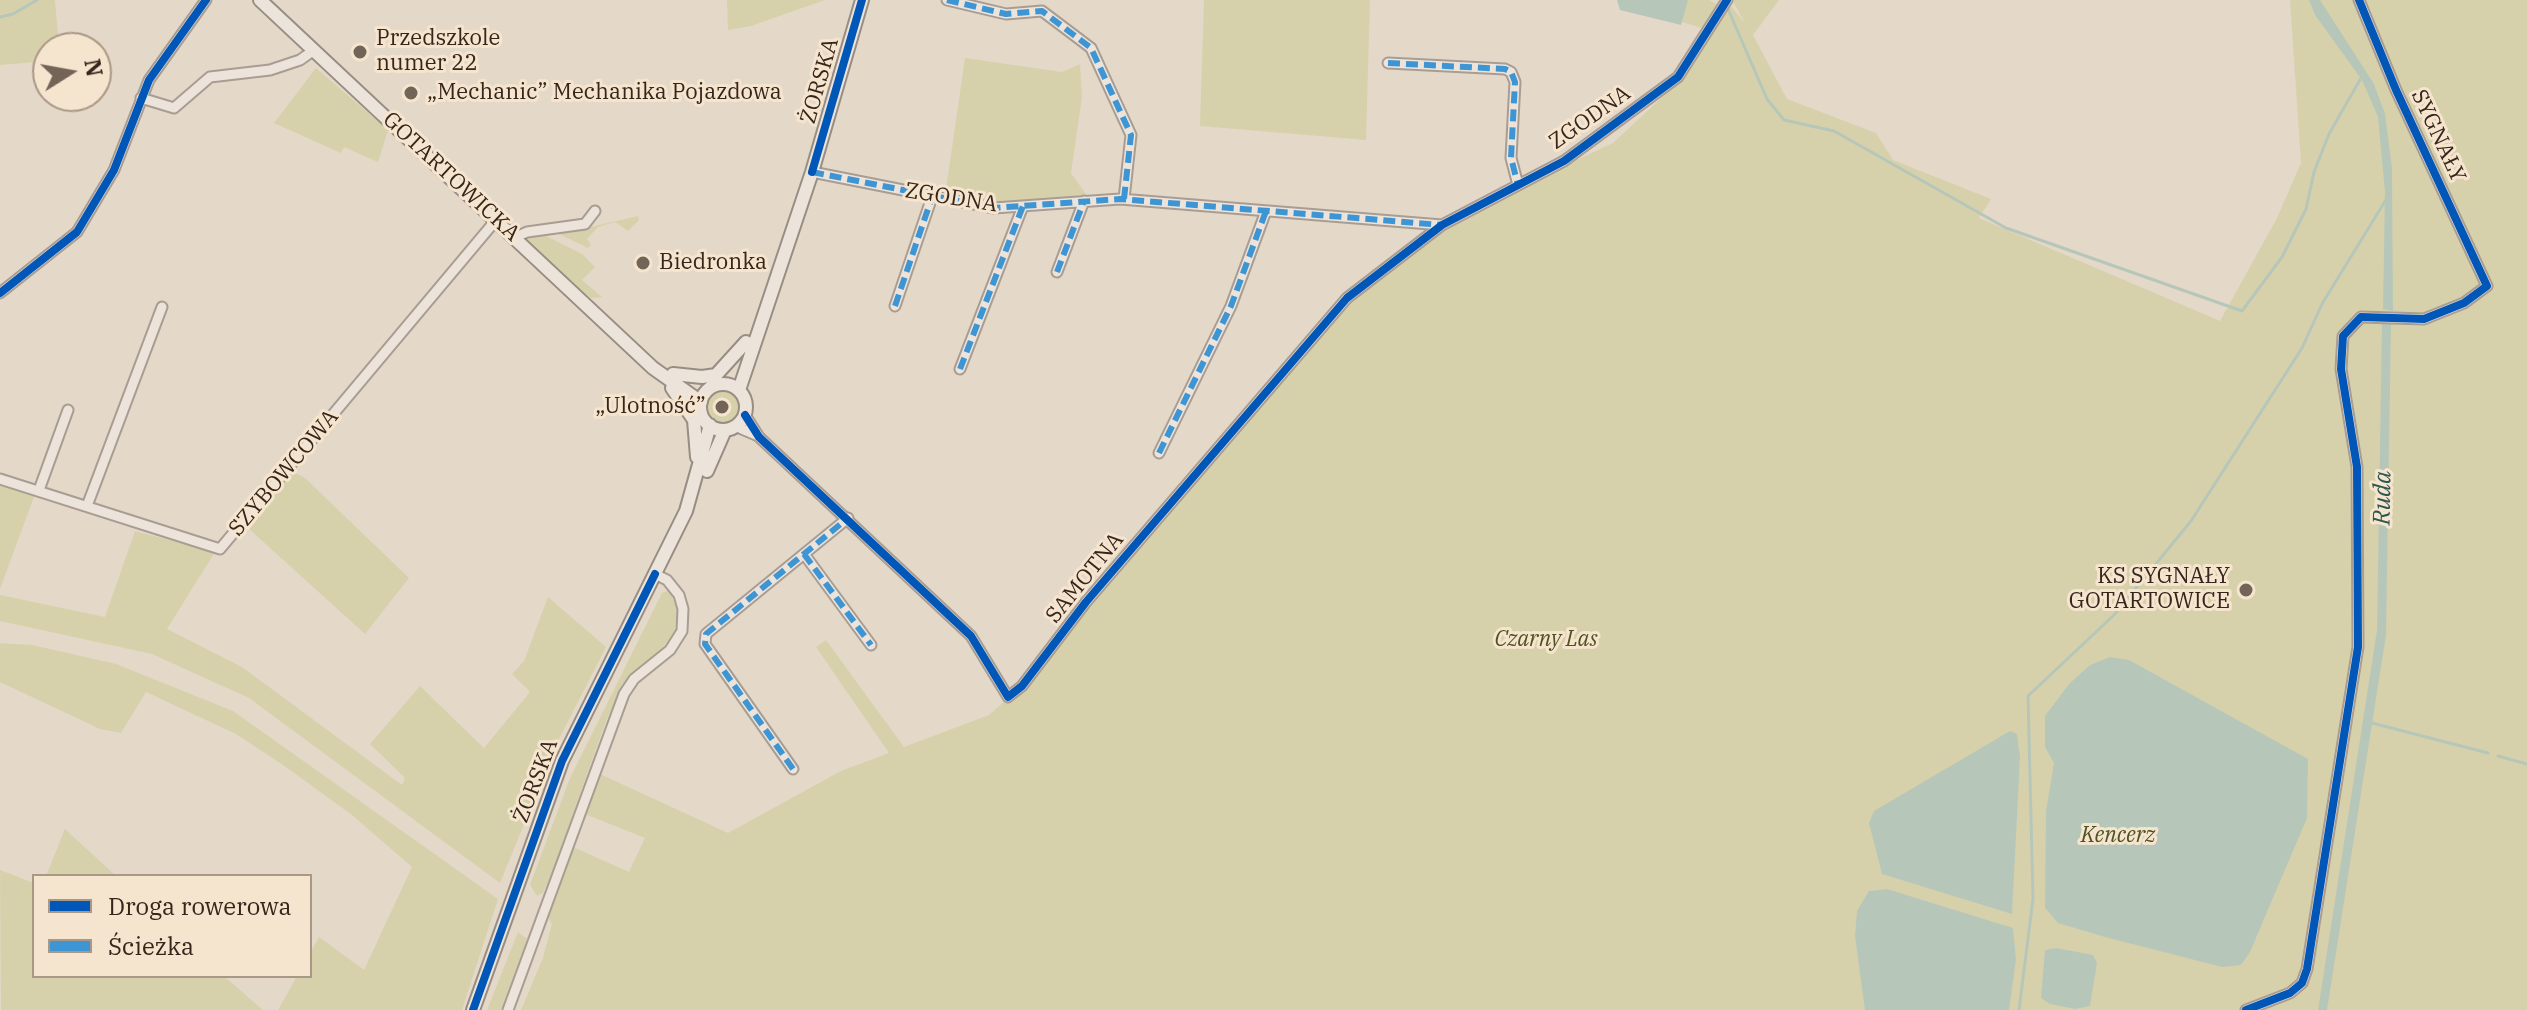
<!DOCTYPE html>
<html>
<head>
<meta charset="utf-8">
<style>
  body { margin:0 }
  #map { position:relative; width:2527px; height:1010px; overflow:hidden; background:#e4d8c9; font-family:"IBM Plex Serif",serif }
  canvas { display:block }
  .legend { position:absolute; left:32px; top:874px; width:280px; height:104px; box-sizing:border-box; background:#f6e5ce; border:2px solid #a99886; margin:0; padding:10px 14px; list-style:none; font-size:24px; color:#36251b }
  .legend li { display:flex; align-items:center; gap:16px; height:40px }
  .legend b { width:40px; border:2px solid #a99886 }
  .north { position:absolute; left:32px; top:32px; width:80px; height:80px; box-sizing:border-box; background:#f6e5ce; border:2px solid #a99886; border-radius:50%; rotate:79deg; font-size:22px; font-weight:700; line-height:32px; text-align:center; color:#36251b }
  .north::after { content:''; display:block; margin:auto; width:28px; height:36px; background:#736458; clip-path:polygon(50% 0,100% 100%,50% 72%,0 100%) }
</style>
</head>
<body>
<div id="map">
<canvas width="2527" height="1010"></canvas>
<ul class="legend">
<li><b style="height:10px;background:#0057b8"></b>Droga rowerowa</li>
<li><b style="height:10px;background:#3e95d4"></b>Ścieżka</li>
</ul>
<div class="north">N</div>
</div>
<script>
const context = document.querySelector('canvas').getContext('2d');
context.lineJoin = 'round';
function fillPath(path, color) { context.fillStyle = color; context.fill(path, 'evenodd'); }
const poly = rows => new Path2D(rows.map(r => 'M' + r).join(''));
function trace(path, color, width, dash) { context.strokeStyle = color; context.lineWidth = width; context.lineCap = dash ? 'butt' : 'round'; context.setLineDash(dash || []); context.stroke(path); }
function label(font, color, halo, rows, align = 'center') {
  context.font = font + ' "IBM Plex Serif",serif'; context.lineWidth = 6; context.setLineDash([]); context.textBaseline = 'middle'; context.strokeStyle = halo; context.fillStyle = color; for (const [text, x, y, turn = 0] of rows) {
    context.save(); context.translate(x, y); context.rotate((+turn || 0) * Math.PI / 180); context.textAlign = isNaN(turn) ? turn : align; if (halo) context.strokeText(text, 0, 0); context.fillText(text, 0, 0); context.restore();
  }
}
fillPath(poly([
  [0,0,55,0,59,48,48,48,48,61,0,65],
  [727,0,825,0,751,26,728,30],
  [1204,0,1370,0,1366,140,1200,126],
  [1685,0,1709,0,1719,5,1705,29,1679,21],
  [1732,0,1779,0,1753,35,1787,99,1876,133,1893,160,1991,199,1979,218,2220,321,2277,218,2301,163,2290,0,2527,0,2527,1010,521,1010,543,958,552,924,547,916,573,847,629,872,645,838,585,814,600,774,728,833,841,771,889,753,816,647,826,640,904,747,989,715,1022,686,1086,602,1354,295,1449,227,1519,187,1613,143,1684,77,1730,5,1745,23],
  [965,58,1062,72,1080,64,1082,97,1071,173,1088,197,1005,202,945,196],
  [316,68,388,130,378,162,344,147,341,153,274,123],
  [638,216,639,220,628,231,615,222,598,227,587,239,591,245,588,248,553,231,569,232],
  [540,233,582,254,595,267,582,280,602,297,591,298,570,284,526,240,526,236],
  '707 407a16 16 0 1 1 32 0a16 16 0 1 1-32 0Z',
  [292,471,305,478,409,578,365,634,248,528],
  [0,484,35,494,0,589],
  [135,531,215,552,167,629,242,667,402,785,405,778,370,744,420,686,484,748,530,692,512,674,524,661,548,597,606,647,558,741,500,883,249,698,152,654,0,621,0,595,105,617],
  [669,590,677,609,675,633,658,653,627,678,606,721,553,870,543,893,537,896,530,885,570,778,662,593],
  [0,643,32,645,116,664,233,711,498,899,462,1010,278,1010,297,976,310,976,310,953,319,937,364,970,412,867,352,815,283,765,236,734,146,692,121,733,100,729,0,682],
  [65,829,116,876,46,876],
  [0,870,34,883,34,976,224,976,263,1010,1,1010],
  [518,932,527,939,501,1010,487,1010]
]), '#d7d1ab');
fillPath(poly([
  [1617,0,1688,0,1681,25,1620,10],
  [2309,0,2320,0,2374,84,2385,114,2392,168,2393,311,2383,309,2385,192,2378,117,2362,80,2315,15],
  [2382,324,2391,324,2386,635,2327,1010,2318,1010,2377,630],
  [2110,657,2129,660,2308,759,2307,818,2250,952,2241,965,2222,967,2105,937,2058,923,2045,908,2046,811,2054,763,2045,747,2045,716,2069,684,2090,665],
  [2010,731,2017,734,2020,757,2012,914,1882,874,1869,823,1874,811],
  [1887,889,2013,928,2016,960,2009,1010,1865,1010,1855,936,1857,911,1869,891],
  [2056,948,2093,955,2097,963,2090,1006,2075,1009,2050,1004,2041,998,2045,950]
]), '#b6c7ba');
trace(poly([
  [1728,9,1767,99,1784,120,1834,131,2006,228,2242,311,2282,257,2306,209,2314,172,2329,134,2361,78],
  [0,17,13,14,37,0],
  [2372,723,2488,753],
  [2498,756,2527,764],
  [2019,1010,2033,899,2028,696,2114,615,2191,521,2302,348,2322,304,2387,198]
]), '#b6c7ba', 3);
const street = poly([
  [947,0,1006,14,1042,11,1091,48,1131,135,1124,199],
  [1388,63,1505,69,1511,72,1515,82,1511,158,1518,185],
  [141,98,174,108,210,77,270,70,300,60,314,50],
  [812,172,994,208,1120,199,1442,225],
  [516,237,527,232,585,224,595,211],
  [1057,272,1084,201],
  [0,293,77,232,114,170,149,80,206,0],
  [895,306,932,197],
  [960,369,1023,206],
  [745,415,759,437,971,636,1008,697,1022,686,1086,602,1347,298,1442,225,1564,161,1678,77,1727,0],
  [735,426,756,435],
  [1159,453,1231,306,1266,211],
  [0,479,220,549,496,220],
  [39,490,68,410],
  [87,506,162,307],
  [804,554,871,645],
  [793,769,705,644,706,634,848,518],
  [508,1010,624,694,634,679,670,650,682,631,683,609,679,595,667,580,655,574],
  [2246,1010,2290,993,2302,983,2307,969,2358,647,2357,467,2341,369,2343,336,2361,317,2424,319,2464,303,2487,286,2396,90,2359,0]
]);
const secondary = poly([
  [260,0,653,368,701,402],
  [673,374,702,377,716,375,746,342],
  '700 407a23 23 0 1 1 46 0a23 23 0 1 1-46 0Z',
  [672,388,694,420,697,457],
  [739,390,812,172,862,0],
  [707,471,725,430],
  [473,1010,562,761,686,511,710,425]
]);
trace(street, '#a99d93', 13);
trace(secondary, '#988d83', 16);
trace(street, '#ece4db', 9);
trace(secondary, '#ece4db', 12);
trace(poly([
  [947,0,1006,14,1042,11,1091,48,1131,135,1124,199],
  [1388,63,1505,69,1511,72,1515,82,1511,158,1518,185],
  [812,172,994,208,1120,199,1442,225],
  [1057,272,1084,201],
  [895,306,932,197],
  [960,369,1023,206],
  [1159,453,1231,306,1266,211],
  [804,554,871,645],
  [793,769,705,644,706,634,848,518]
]), '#3e95d4', 6, [12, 6]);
trace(poly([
  [812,172,862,0],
  [0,293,77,232,114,170,149,80,206,0],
  [745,415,759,437,971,636,1008,697,1022,686,1086,602,1347,298,1442,225,1564,161,1678,77,1727,0],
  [473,1010,562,761,655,574],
  [2246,1010,2290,993,2302,983,2307,969,2358,647,2357,467,2341,369,2343,336,2361,317,2424,319,2464,303,2487,286,2396,90,2359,0]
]), '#0057b8', 8);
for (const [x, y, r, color] of [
  [360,52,8,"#736458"],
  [411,93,8,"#736458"],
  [643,263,8,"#736458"],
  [722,407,8,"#736458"],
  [2246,590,8,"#736458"]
]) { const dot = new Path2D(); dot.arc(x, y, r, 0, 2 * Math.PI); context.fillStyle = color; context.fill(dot); trace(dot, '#f6e5ce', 3); }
label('22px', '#36251b', '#f6e5ce', [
  ["Przedszkole",376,39],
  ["numer 22",376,64],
  ["„Mechanic” Mechanika Pojazdowa",427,93],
  ["Biedronka",659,263],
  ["„Ulotność”",706,407,"right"],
  ["KS SYGNAŁY",2230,577,"right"],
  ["GOTARTOWICE",2230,602,"right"]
], 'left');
label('22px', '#36251b', '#f6e5ce', [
  ["ŻORSKA",820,81,-74],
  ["ZGODNA",1590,118,-35],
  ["SYGNAŁY",2438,136,65],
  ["GOTARTOWICKA",451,177,43],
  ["ZGODNA",951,198,9],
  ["SZYBOWCOWA",284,473,-50],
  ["SAMOTNA",1085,578,-51],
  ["ŻORSKA",536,781,-69]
]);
label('italic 22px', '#4e5321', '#f6e5ce', [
  ["Czarny Las",1546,640],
  ["Kencerz",2118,836]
]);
label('italic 24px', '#2a574e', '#f6e5ce', [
  ["Ruda",2383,498,-89]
]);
</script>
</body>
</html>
